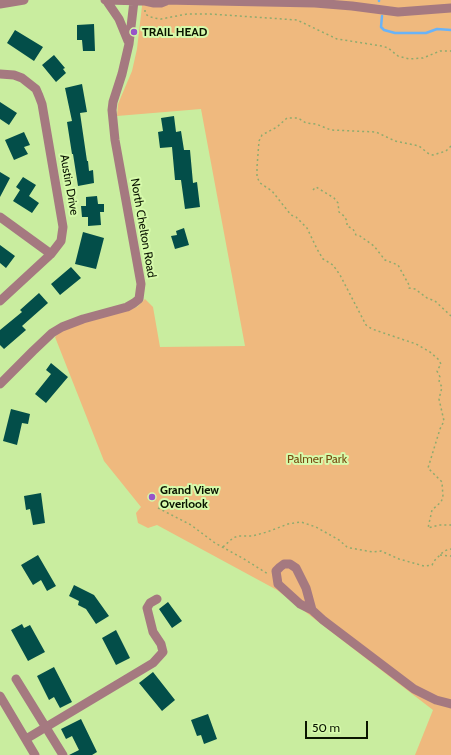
<!DOCTYPE html>
<html>
<head>
<meta charset="utf-8">
<style>
  body { margin:0 }
  #map { position:relative; width:451px; height:755px; overflow:hidden; background:#c9ed9f; font-family:Cabin,sans-serif }
  canvas { display:block }
  .scale { position:absolute; left:305px; top:721px; width:63px; height:18px; box-sizing:border-box; border:2px solid #0a1500; border-top:0; padding-left:5px; font-size:12px; line-height:14px; white-space:nowrap; color:#0a1500; -webkit-text-stroke:3px #d6faab; paint-order:stroke }
</style>
</head>
<body>
<div id="map">
<canvas width="451" height="755"></canvas>
<div class="scale">50 m</div>
</div>
<script>
const context = document.querySelector('canvas').getContext('2d');
context.lineJoin = 'round';
function fillPath(path, color) { context.fillStyle = color; context.fill(path, 'evenodd'); }
const poly = rows => new Path2D(rows.map(r => 'M' + r).join(''));
function trace(path, color, width, dash) { context.strokeStyle = color; context.lineWidth = width; context.lineCap = dash ? 'butt' : 'round'; context.setLineDash(dash || []); context.stroke(path); }
function label(font, color, halo, rows, align = 'center') {
  context.font = font + ' Cabin,sans-serif'; context.lineWidth = 4; context.setLineDash([]); context.textBaseline = 'middle'; context.strokeStyle = halo; context.fillStyle = color; for (const [text, x, y, turn = 0] of rows) {
    context.save(); context.translate(x, y); context.rotate((+turn || 0) * Math.PI / 180); context.textAlign = isNaN(turn) ? turn : align; if (halo) context.strokeText(text, 0, 0); context.fillText(text, 0, 0); context.restore();
  }
}
fillPath(poly([
  [140,0,451,0,451,755,415,755,433,710,277,590,157,525,148,528,138,523,136,513,141,507,104,461,55,337,59,333,66,329,80,324,137,307,145,299,153,307,160,347,245,346,201,109,117,116,118,104,132,71,137,49,142,6]
]), '#efb97e');
trace(poly([
  [379,0,379,1],
  [382,16,381,27,384,30,395,33,426,33,437,29,451,30]
]), '#6ab3f7', 2.5);
fillPath(poly([
  [94,24,95,51,83,51,82,40,77,40,77,25],
  [15,30,43,47,34,61,7,43],
  [54,55,65,68,63,69,66,73,56,82,42,65],
  [82,84,87,112,80,113,87,161,88,161,89,171,93,170,94,183,78,186,73,154,72,154,67,122,72,121,65,88],
  [0,102,17,113,9,125,0,119],
  [174,116,176,132,181,131,184,150,190,150,193,183,197,182,200,207,185,209,181,180,175,180,172,147,160,148,158,132,163,131,161,118],
  [24,132,30,145,24,147,28,154,14,160,5,140],
  [0,172,10,178,0,197],
  [23,177,36,185,29,196,39,203,32,213,13,201,20,190,16,187],
  [97,196,98,204,104,204,104,212,100,212,101,225,88,226,88,217,82,217,81,206,86,206,86,197],
  [184,228,189,245,175,249,171,236,177,235,176,231],
  [83,232,104,238,96,269,75,264],
  [0,245,15,256,6,268,0,263],
  [71,267,81,278,60,295,51,284],
  [39,293,48,303,22,326,26,330,4,349,0,345,0,330,22,312,20,310],
  [51,363,68,377,46,403,35,394,51,374,46,370],
  [11,409,30,414,28,424,22,423,17,445,3,441],
  [41,493,45,523,33,525,30,509,26,510,24,496],
  [38,555,56,586,47,591,41,580,33,585,21,565],
  [74,585,94,595,109,616,96,624,86,609,78,605,79,601,69,596],
  [168,602,182,621,172,628,159,609],
  [22,624,24,628,30,625,45,652,28,661,11,630],
  [116,630,130,658,116,665,102,638],
  [54,667,72,702,60,708,54,697,49,700,37,676],
  [153,672,175,700,162,711,139,683],
  [208,714,217,739,204,744,201,735,197,736,191,720],
  [81,719,97,752,92,755,69,755,79,750,72,736,66,739,61,729]
]), '#034e49');
trace(poly([
  [145,10,145,13,148,16,154,18,161,19,187,14,210,14,297,20,337,39,382,46,388,48,398,56,409,59,423,58,440,51,451,51],
  [451,146,446,151,433,155,429,154,419,146,395,141,376,132,331,130,316,124,306,123,298,118,287,118,277,127,262,135,259,141,257,167,257,177,260,183,272,191,291,215,296,217,307,228,317,249,323,259,333,265,340,275,366,325,372,329,416,344,430,352,438,359,441,364,437,371,440,377,439,382,442,387,439,399,444,421,440,429,428,468,442,482,443,497,441,502,432,510,428,528,439,525,451,525],
  [313,190,316,187,334,198,338,203,339,212,344,216,347,221,347,226,353,229,356,235,360,236,374,246,385,260,398,265,409,285,409,288,415,289,427,298,435,301,451,316],
  [158,508,191,525,215,543,244,559,268,574],
  [223,547,233,538,238,536,252,536,267,532,288,524,301,522,316,527,339,540,347,547,350,548,373,552,381,551,399,559,424,566,432,565,435,560,444,551,451,549],
  [440,555,451,556]
]), '#8eab6e', 1.5, [2, 3]);
trace(poly([
  [105,0,145,1,154,3,161,3,166,1],
  [106,0,119,19,128,41],
  [164,0,315,3,352,6,398,12,451,8],
  [0,4,24,0],
  [0,74,14,75,22,78,36,89,39,96,42,104,63,227,61,241,51,254,0,301],
  [0,217,51,254],
  [0,384,33,351,52,333,62,327,83,319,127,307,134,303,139,299,141,284,115,140,112,110,113,102,122,74,129,44,134,1],
  [312,610,306,588,296,568,290,564,284,564,280,567,276,571,278,584,300,604,312,610,323,620,414,689,436,700,451,704],
  [16,679,63,755],
  [0,696,35,755],
  [26,739,153,663,163,652,161,644,153,632,147,608,150,603,157,599]
]), '#a57980', 9);
for (const [x, y, r, color] of [
  [134,32,4,"#9754c9"],
  [152,497,4,"#9754c9"]
]) { const dot = new Path2D(); dot.arc(x, y, r, 0, 2 * Math.PI); context.fillStyle = color; context.fill(dot); trace(dot, '#d6faab', 1.5); }
label('bold 12px', '#0a1500', '#d6faab', [
  ["TRAIL HEAD",142,32],
  ["Grand View",160,490],
  ["Overlook",160,504]
], 'left');
label('12px', '#0a1500', '#d6faab', [
  ["Austin Drive",69,185,80],
  ["North Chelton Road",143,228,80]
]);
label('12px', '#784c11', '#d6faab', [
  ["Palmer Park",317,459]
]);
</script>
</body>
</html>
